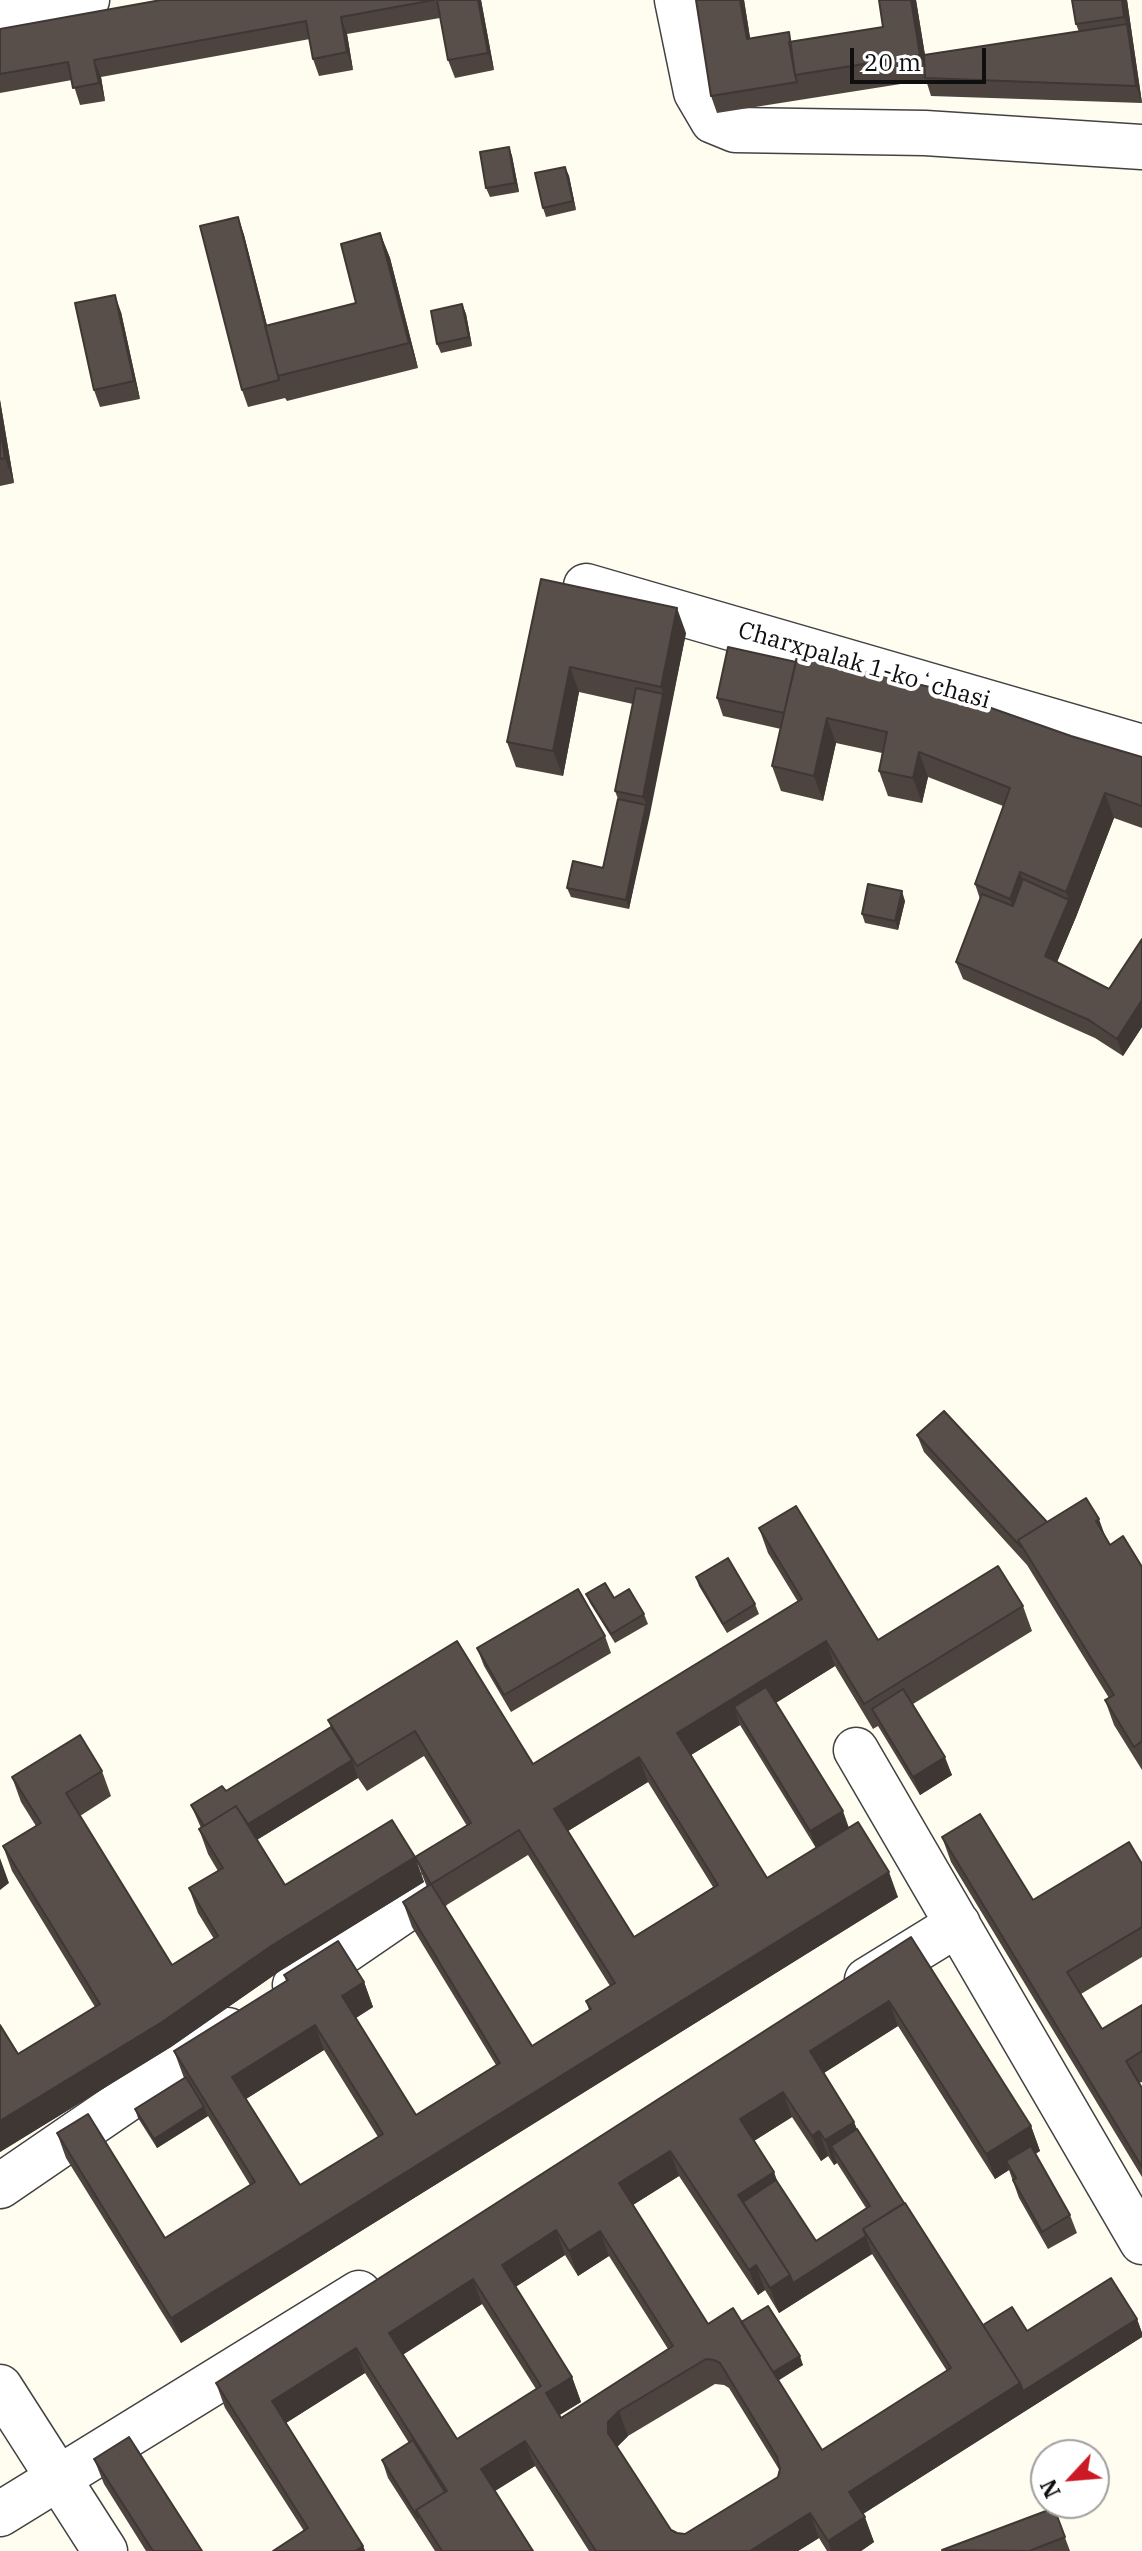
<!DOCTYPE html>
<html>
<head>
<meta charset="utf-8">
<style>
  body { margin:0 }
  #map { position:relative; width:1142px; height:2551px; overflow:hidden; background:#fffcf0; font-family:"IBM Plex Serif",serif }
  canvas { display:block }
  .north { position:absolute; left:1030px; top:2439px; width:80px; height:80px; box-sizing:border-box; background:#fff; border:2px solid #9f9f9f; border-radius:50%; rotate:244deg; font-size:22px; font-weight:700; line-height:32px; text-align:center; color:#0f0f0f }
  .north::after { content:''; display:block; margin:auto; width:28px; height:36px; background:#cc1926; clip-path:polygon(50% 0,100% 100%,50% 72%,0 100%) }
  .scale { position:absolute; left:850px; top:48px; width:136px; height:36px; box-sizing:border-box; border:4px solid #0f0f0f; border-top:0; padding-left:10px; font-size:24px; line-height:28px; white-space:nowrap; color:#0f0f0f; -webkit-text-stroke:6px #fff; paint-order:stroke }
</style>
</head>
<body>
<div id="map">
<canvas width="1142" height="2551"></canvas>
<div class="north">N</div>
<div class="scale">20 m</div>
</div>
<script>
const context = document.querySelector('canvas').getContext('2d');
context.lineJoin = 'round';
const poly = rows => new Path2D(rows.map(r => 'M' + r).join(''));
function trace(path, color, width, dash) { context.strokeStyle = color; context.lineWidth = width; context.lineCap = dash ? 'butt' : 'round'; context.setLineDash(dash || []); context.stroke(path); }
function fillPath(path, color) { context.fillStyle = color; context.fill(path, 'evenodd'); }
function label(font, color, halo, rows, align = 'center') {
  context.font = font + ' "IBM Plex Serif",serif'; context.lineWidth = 8; context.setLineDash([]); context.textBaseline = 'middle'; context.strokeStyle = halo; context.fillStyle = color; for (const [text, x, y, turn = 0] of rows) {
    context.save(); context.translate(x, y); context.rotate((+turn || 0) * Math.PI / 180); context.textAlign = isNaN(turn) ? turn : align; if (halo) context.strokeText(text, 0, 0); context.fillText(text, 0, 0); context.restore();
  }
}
const street = poly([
  [677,0,696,92,713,121,735,130,925,133,1142,147],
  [0,16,87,0],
  [586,586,1142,747],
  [856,1750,1142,2242],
  [867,1980,958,1924],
  [295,1985,425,1896],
  [0,2186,228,2030],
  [0,2387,105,2551],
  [0,2514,359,2293]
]);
trace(street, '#424242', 47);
trace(street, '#fff', 44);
fillPath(poly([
  [161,0,481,0,494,70,455,78,448,60,440,18,347,34,353,70,319,76,313,59,310,39,101,77,105,101,80,105,72,80,0,93,0,29],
  [696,0,744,0,750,38,792,41,883,27,916,0,925,55,1079,32,1076,24,1072,0,1127,0,1142,103,931,96,926,80,717,113,711,96],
  [509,147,512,156,519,192,490,197,486,188],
  [565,167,569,176,576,210,546,217,543,208],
  [238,217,244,235,267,326,356,303,380,233,390,258,418,368,287,401,285,398,248,407,242,390],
  [462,304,466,314,472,346,441,353,437,344],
  [121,312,140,399,100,407,94,390],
  [0,400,14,483,0,486],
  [541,579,686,633,629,909,571,897,567,888,603,868,618,799,615,791,633,704,579,692,563,776,516,767,507,742],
  [717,698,1071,736,1142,757,1142,828,1114,818,1076,917,1057,962,1109,989,1142,939,1142,1027,1123,1056,1095,1038,963,979,956,962,980,899,975,884,1003,806,928,777,922,803,888,796,879,771,882,753,836,743,823,801,781,791,772,766,781,729,723,716],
  [905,901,898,930,865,923,862,914],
  [917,1435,1047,1522,1105,1536,1110,1545,1142,1567,1142,1770,1114,1725,1105,1700,1109,1698,1027,1565,924,1452],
  [759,1528,878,1640,1023,1606,1032,1631,913,1704,952,1775,920,1795,878,1726,873,1729,835,1666,776,1703,849,1828,898,1897,181,2343,66,2158,57,2133,165,2238,250,2185,208,2116,157,2148,138,2118,135,2109,184,2078,174,2051,286,1981,284,1975,364,1982,373,2007,356,2018,416,2115,496,2065,412,1927,403,1902,427,1887,415,1857,424,1882,280,1971,171,2047,0,2152,0,2025,18,2054,95,2007,12,1871,3,1846,36,1826,21,1802,12,1777,102,1771,111,1796,80,1816,172,1965,214,1939,198,1913,189,1888,218,1871,208,1854,199,1829,201,1828,191,1805,226,1791,331,1727,328,1720,457,1641,533,1764,798,1602,768,1553],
  [740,1725,816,1848,767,1878,691,1755],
  [424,1756,467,1826,415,1857,285,1885,257,1840,358,1778,367,1791],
  [648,1782,713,1887,634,1937,568,1831],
  [528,1855,610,1986,586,2001,589,2010,532,2046,445,1906],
  [324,2050,378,2137,300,2185,246,2099],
  [696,1577,755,1604,759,1614,727,1633,699,1586],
  [586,1594,614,1598,644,1614,648,1624,615,1643,590,1603],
  [605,1636,611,1653,511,1712,484,1666,477,1648],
  [942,1837,1033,1900,1142,1864,1142,1957,1081,1994,1102,2029,1142,2005,1142,2082,1139,2083,1142,2088,1142,2177,951,1862],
  [911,1937,1031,2126,1040,2151,1035,2154,1070,2215,1077,2233,1048,2249,1019,2198,1009,2170,995,2179,898,2026,824,2073,854,2122,857,2129,983,2325,1027,2331,1137,2319,1142,2333,1142,2337,863,2514,874,2542,861,2551,827,2551,819,2538,798,2551,589,2551,535,2466,495,2491,533,2551,435,2551,388,2478,382,2460,409,2443,365,2373,286,2423,363,2546,365,2551,273,2551,304,2531,225,2408,216,2383],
  [792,2117,821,2161,828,2156,834,2165,837,2163,866,2208,816,2241,776,2180,774,2172,754,2141],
  [679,2176,758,2295,765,2290,779,2313,872,2254,947,2371,822,2450,778,2380,803,2365,741,2322,708,2324,633,2205],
  [565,2255,578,2276,609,2256,668,2349,561,2418,559,2415,581,2402,572,2377,515,2287],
  [482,2304,536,2389,457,2439,403,2354],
  [715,2384,724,2385,729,2388,780,2471,778,2477,685,2534,677,2533,671,2530,617,2447,628,2436],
  [94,2459,202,2551,146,2551,104,2484],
  [1054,2508,1070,2551,942,2551]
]), '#4d4440');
fillPath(poly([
  [478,0,481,0,494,70,488,53],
  [740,0,744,0,753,56,747,39],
  [911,0,916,0,929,80,920,55],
  [1122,0,1127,0,1133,42,1124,17],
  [341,17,347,34,353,70,347,52],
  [1127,24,1133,42,1142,103,1136,86],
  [94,60,101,77,105,101,99,83],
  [509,147,512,156,519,192,515,183],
  [565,167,569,176,576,210,573,201],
  [238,217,244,235,280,376,278,376],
  [380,233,390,258,418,368,409,343],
  [115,295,121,312,140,399,134,381],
  [462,304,466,314,472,346,469,337],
  [0,400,14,483,5,458,0,428],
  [677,608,686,633,650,814,643,797,663,694,661,687],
  [570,667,579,692,563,776,553,751],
  [827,718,836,743,823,801,814,776],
  [919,752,928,777,922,803,913,778],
  [1105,793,1114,818,1076,917,1052,974,1045,956,1069,900,1066,892],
  [646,805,650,814,629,909,626,900],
  [1020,872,1029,897,1019,924,1010,899],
  [902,891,905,901,898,930,895,921],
  [1142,1000,1142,1027,1123,1056,1117,1039],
  [1099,1519,1108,1544,1096,1521],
  [826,1641,835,1666,743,1723,734,1707,740,1725,686,1758,677,1733],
  [639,1757,648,1782,563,1834,554,1809],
  [945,1757,952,1775,920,1795,913,1777],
  [352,1760,358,1778,253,1842,246,1825],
  [843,1811,849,1828,816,1849,810,1831],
  [415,1857,424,1882,280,1971,171,2047,0,2152,0,2121,271,1946],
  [0,1858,9,1883,0,1890],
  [889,1872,898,1897,181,2343,171,2318],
  [364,1982,373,2007,351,2021,342,1996],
  [889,2001,898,2026,819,2076,810,2051],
  [315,2025,324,2050,241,2102,232,2077],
  [783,2092,792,2117,749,2144,740,2119],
  [204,2107,208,2116,157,2148,154,2139],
  [854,2122,863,2147,831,2146,837,2163,834,2165,825,2140],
  [1031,2126,1040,2151,1011,2169,1006,2161,1009,2170,995,2179,986,2154],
  [819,2131,828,2156,821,2161,812,2136],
  [670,2151,679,2176,628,2208,619,2183],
  [774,2172,783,2197,751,2218,738,2195],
  [556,2230,565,2255,511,2290,502,2265],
  [600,2231,609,2256,578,2276,569,2251],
  [866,2236,872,2254,779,2313,770,2288,790,2275],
  [756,2265,765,2290,758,2295,749,2270],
  [473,2279,482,2304,398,2358,389,2333],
  [1137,2319,1142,2333,1142,2337,858,2517,849,2492,1020,2383],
  [356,2348,365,2373,281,2426,272,2401],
  [800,2356,803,2365,773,2384,770,2374],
  [572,2377,581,2402,555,2418,546,2393],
  [619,2411,628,2436,617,2447,608,2433,608,2422],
  [525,2441,535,2466,490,2494,481,2469],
  [810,2513,819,2538,798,2551,750,2551],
  [865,2517,874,2542,861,2551,831,2551,828,2541],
  [363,2546,365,2551,355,2551]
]), '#3e3734');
const building = poly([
  [161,0,434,0,341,17,347,52,313,59,306,21,94,60,99,83,73,88,68,62,0,74,0,29,161,0],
  [437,0,478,0,488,53,448,60,437,0],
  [696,0,740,0,747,39,789,32,795,75,797,82,711,96,696,0],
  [879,0,911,0,920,55,795,75,789,42,883,27,879,0],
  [1072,0,1122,0,1124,17,1076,24,1072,0],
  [1127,24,1136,86,925,78,924,55,1127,24],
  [509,147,515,183,486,188,480,152,509,147],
  [565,167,573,201,543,208,535,173,565,167],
  [238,217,279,380,242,390,200,226,238,217],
  [380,233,409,343,278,376,265,326,356,303,341,244,380,233],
  [115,295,134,381,94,390,75,303,115,295],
  [462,304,469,337,437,344,431,311,462,304],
  [0,428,5,458,0,459,0,428],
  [541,579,677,608,661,687,570,667,553,751,507,742,541,579],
  [728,647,796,662,784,713,717,698,728,647],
  [797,656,934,688,1071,736,1142,757,1142,806,1105,793,1066,892,1020,872,1010,899,975,884,1010,788,919,752,913,778,879,771,887,732,827,718,814,776,772,766,797,656],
  [636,688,663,694,643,797,615,791,636,688],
  [618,799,646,805,626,900,567,888,573,861,603,868,618,799],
  [1023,879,1069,900,1045,956,1109,989,1142,939,1142,1000,1117,1039,1089,1020,956,962,982,894,1013,906,1023,879],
  [868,884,902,891,895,921,862,914,868,884],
  [944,1411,1047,1522,1018,1540,1021,1547,917,1435,944,1411],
  [1086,1498,1099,1519,1096,1521,1110,1545,1123,1536,1142,1567,1142,1741,1134,1747,1105,1700,1114,1695,1018,1540,1086,1498],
  [796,1506,878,1640,998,1566,1023,1606,864,1704,826,1641,677,1733,767,1878,858,1822,889,1872,171,2318,57,2133,88,2114,165,2238,255,2182,174,2051,288,1980,284,1975,338,1941,364,1982,342,1996,416,2115,500,2063,403,1902,431,1884,415,1857,471,1823,415,1731,357,1766,328,1720,457,1641,533,1764,802,1599,759,1528,796,1506],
  [639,1757,718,1885,634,1937,554,1809,639,1757],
  [519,1830,615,1983,586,2001,591,2009,532,2046,431,1884,519,1830],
  [315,2025,383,2134,300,2185,232,2077,315,2025],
  [728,1558,755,1604,723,1624,696,1577,728,1558],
  [605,1583,614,1598,629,1589,644,1614,611,1634,586,1594,605,1583],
  [578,1589,605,1636,504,1695,477,1648,578,1589],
  [766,1687,843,1811,810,1831,734,1707,766,1687],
  [903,1689,945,1757,913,1777,872,1709,903,1689],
  [331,1727,352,1760,248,1824,236,1806,204,1826,191,1805,222,1786,226,1791,331,1727],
  [80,1735,102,1771,66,1793,172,1965,218,1936,189,1888,223,1868,199,1829,236,1806,285,1885,392,1820,415,1857,271,1946,162,2022,0,2121,0,2025,18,2054,100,2004,3,1846,41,1823,12,1777,80,1735],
  [980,1814,1033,1900,1129,1842,1142,1864,1142,1927,1067,1972,1102,2029,1142,2005,1142,2051,1126,2061,1142,2088,1142,2167,942,1837,980,1814],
  [911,1937,1031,2126,986,2154,889,2001,810,2051,854,2122,825,2140,819,2131,812,2136,783,2092,740,2119,774,2172,738,2195,790,2275,770,2288,756,2265,749,2270,670,2151,619,2183,708,2324,733,2308,822,2450,951,2368,863,2229,905,2203,1020,2383,849,2492,865,2517,828,2541,810,2513,750,2551,596,2551,525,2441,481,2469,533,2551,442,2551,416,2510,447,2491,356,2348,272,2401,363,2546,355,2551,273,2551,308,2528,216,2383,911,1937],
  [556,2230,569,2251,600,2231,673,2346,561,2418,546,2393,572,2377,502,2265,556,2230],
  [473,2279,541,2386,457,2439,389,2333,473,2279],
  [706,2359,714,2360,720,2363,777,2457,780,2469,778,2477,685,2534,677,2533,671,2530,608,2433,608,2422,619,2411,706,2359],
  [186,2077,204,2107,154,2139,135,2109,186,2077],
  [857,2129,904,2203,863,2229,866,2236,793,2283,790,2275,743,2202,776,2180,816,2241,870,2206,831,2146,857,2129],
  [1031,2146,1070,2215,1042,2232,1013,2180,1016,2178,1006,2161,1031,2146],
  [1111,2278,1137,2319,1023,2391,1020,2383,983,2325,1012,2307,1027,2331,1111,2278],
  [768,2306,800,2356,773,2372,741,2322,768,2306],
  [129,2437,202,2551,153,2551,94,2459,129,2437],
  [413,2440,445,2492,416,2510,418,2518,382,2460,413,2440],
  [1054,2508,1065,2537,1029,2551,942,2550,1054,2508]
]);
fillPath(building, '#594f4a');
trace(building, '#3e3734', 2);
label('24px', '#0f0f0f', '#fff', [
  ["Charxpalak 1-koʻchasi",864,666,16]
]);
</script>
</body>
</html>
